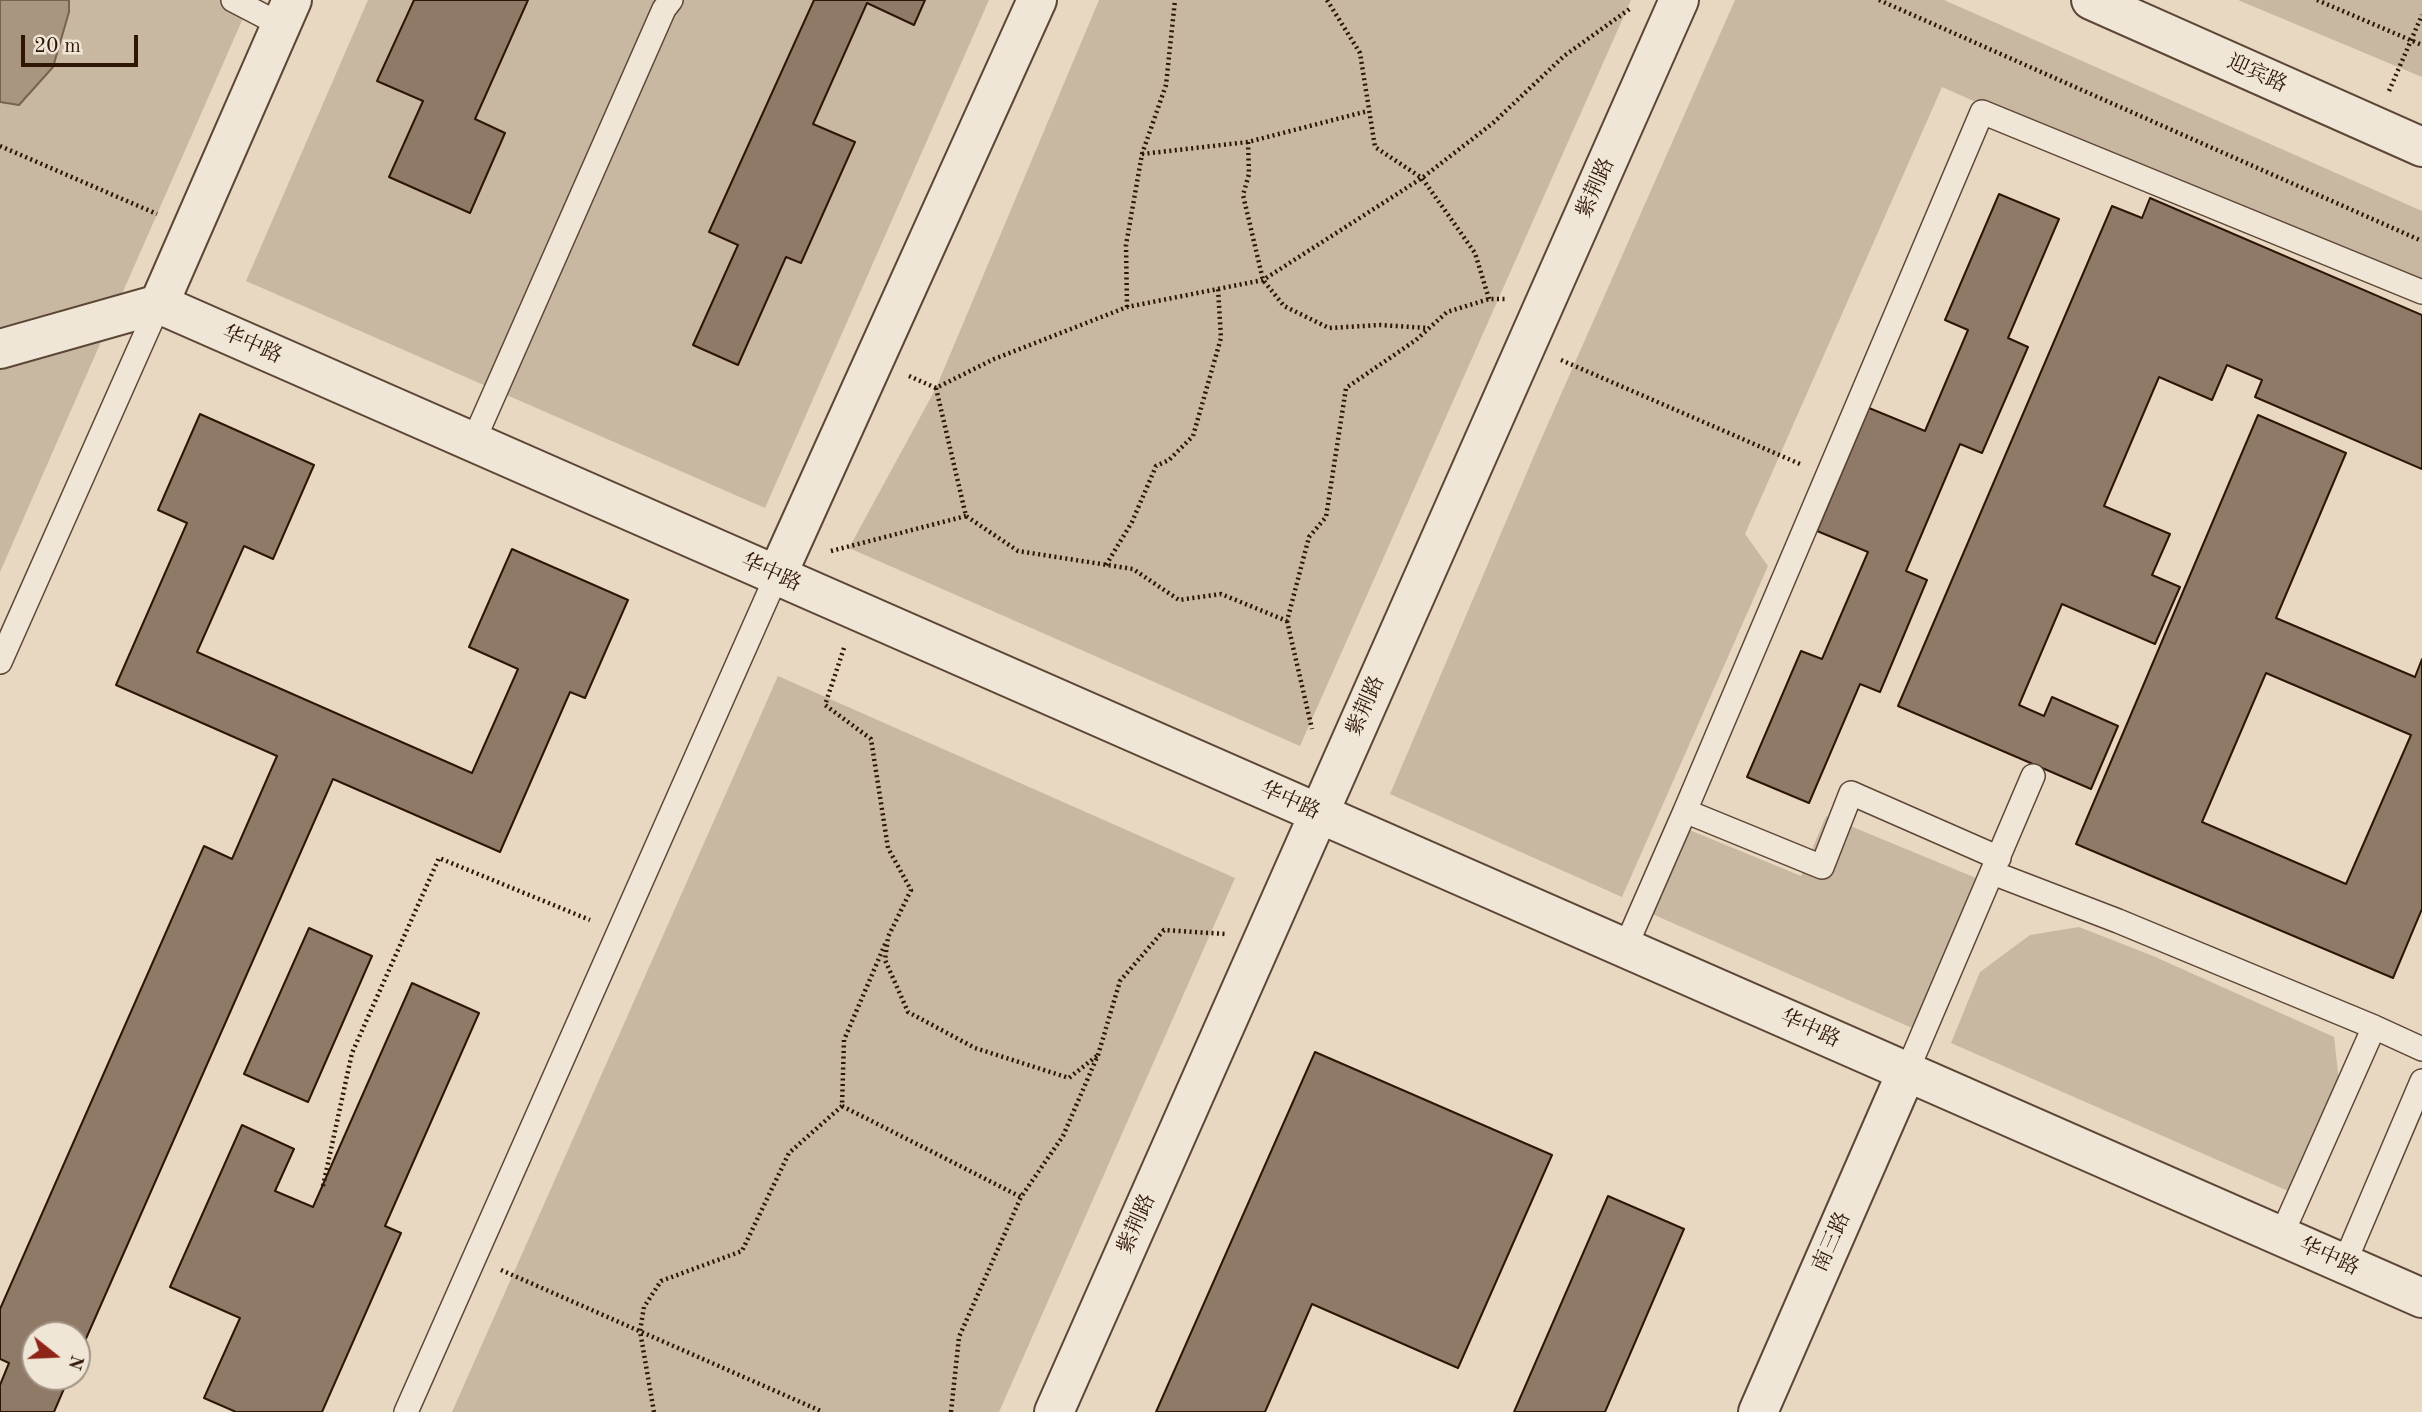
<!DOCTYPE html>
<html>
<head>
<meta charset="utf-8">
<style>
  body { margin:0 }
  #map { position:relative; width:2422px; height:1412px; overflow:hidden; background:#e8d8c1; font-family:"Old Standard TT",serif }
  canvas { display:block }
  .north { position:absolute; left:21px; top:1321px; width:70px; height:70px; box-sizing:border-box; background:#f0e6d7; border:2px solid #a29283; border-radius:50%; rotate:108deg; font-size:19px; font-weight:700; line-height:28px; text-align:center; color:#2e1506 }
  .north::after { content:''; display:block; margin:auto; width:24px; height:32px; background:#8f2418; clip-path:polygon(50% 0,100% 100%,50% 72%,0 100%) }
  .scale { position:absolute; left:21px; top:35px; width:117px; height:32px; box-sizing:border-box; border:4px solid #2e1506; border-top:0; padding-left:9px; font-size:21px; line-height:24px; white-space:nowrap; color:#2e1506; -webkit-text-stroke:5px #f0e6d7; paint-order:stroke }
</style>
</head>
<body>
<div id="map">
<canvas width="2422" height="1412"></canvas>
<div class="north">N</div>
<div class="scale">20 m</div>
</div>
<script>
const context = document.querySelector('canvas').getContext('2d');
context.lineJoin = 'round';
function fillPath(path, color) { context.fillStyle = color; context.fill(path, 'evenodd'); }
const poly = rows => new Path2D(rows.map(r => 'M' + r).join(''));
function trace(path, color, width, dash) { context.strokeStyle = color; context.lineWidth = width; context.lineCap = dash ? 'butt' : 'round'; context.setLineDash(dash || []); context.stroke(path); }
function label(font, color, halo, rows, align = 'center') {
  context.font = font + ' "Old Standard TT","Noto Serif SC",serif'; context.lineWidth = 7; context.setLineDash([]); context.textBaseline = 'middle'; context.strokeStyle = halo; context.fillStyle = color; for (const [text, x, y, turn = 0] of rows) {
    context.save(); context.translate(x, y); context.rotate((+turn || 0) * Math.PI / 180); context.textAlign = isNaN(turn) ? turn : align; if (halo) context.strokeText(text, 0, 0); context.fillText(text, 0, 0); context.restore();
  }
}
fillPath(poly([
  [69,0,251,0,0,572,0,102,19,105,69,12],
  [368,0,989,0,765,508,246,281],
  [1099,0,1631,0,1300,746,849,548,936,388],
  [1735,0,1944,0,2422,211,2422,299,1942,87,1745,534,1768,566,1622,897,1390,794,1539,444],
  [2238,0,2422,0,2422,77],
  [778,676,1235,878,999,1412,452,1412],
  [1826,816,1981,880,1919,1031,1652,914,1687,829,1801,876],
  [2079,927,2153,956,2334,1037,2340,1091,2295,1194,1951,1043,1980,972,2030,935]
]), '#c8b7a1');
const water = poly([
  [0,0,69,0,69,12,53,67,19,105,0,102,0,0]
]);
fillPath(water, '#a99681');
trace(water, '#786250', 2);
const building = poly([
  [414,0,528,0,475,119,505,133,470,213,389,177,423,101,377,81,414,0],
  [814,0,925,0,914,25,867,3,813,124,855,142,801,263,786,257,738,365,693,345,738,245,709,232,814,0],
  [1999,194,2059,219,2008,338,2028,347,1982,453,1960,444,1906,571,1927,580,1880,692,1860,684,1809,803,1747,777,1801,651,1822,659,1868,552,1817,531,1869,408,1925,431,1968,330,1945,320,1999,194],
  [2150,198,2422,315,2422,469,2255,397,2262,380,2227,365,2212,400,2159,377,2104,506,2170,534,2152,575,2180,587,2155,644,2062,604,2019,705,2044,716,2052,697,2118,726,2091,789,1898,706,2112,206,2142,218,2150,198],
  [200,414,314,465,273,559,244,546,197,652,472,773,518,669,469,647,512,549,628,600,585,698,570,692,500,852,333,779,77,1359,77,1335,35,1335,35,1377,69,1377,54,1412,0,1412,0,1385,9,1363,0,1359,0,1309,204,846,232,859,277,756,116,685,187,523,158,510,200,414],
  [2258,415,2346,453,2276,618,2415,677,2422,659,2422,909,2393,978,2076,844,2258,415],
  [2266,673,2411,735,2346,884,2202,822,2266,673],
  [309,928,372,956,308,1102,244,1074,309,928],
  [412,983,479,1013,385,1226,401,1233,322,1412,236,1412,204,1398,240,1318,170,1287,242,1125,294,1149,275,1191,313,1207,412,983],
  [1315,1052,1552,1155,1458,1368,1312,1304,1265,1412,1156,1412,1315,1052],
  [1608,1196,1684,1229,1605,1412,1514,1412,1608,1196]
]);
fillPath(building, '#8f7a67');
trace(building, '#2e1506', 2);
const service = poly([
  [233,0,281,25],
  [473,442,664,9,671,0],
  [0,662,159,304],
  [1999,858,1851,793,1822,867,1685,811,1982,112,2422,292],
  [1993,873,2118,921,2374,1027,2281,1236],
  [1625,948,1685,811],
  [2374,1027,2422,1049],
  [1907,1071,2033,776],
  [2344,1264,2422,1081],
  [406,1412,777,575]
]);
const minor = poly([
  [2091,0,2422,147],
  [159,304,2422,1298],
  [159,304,292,0],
  [0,349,159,304],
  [777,575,1037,0],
  [1054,1412,1679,0],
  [1758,1412,1907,1071]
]);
trace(service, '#5c4635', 26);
trace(minor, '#5c4635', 42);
trace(poly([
  [1327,0,1360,53,1375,147,1422,178,1475,253,1489,299],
  [1879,0,2422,241],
  [2317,0,2422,45],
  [2389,91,2422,15],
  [1248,142,1249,174,1243,195,1263,280,1284,306,1329,328,1380,325,1428,328],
  [0,146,157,214],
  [1142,154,1248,142,1368,111],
  [1127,307,1126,245,1142,154,1166,85,1175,0],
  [1561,360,1800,464],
  [909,376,936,388,994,359,1127,307,1263,280,1422,178,1493,123,1564,56,1631,8],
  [936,388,966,516,1018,551,1133,569,1179,600,1221,594,1287,621,1309,537,1326,517,1346,388,1416,340,1447,312,1489,299,1506,299],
  [831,551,966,516],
  [1106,565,1132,522,1156,466,1169,460,1193,436,1221,338,1218,288],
  [1287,621,1312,729],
  [844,648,825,705,871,739,888,848,911,890,888,937,885,960,908,1012,975,1048,1069,1078,1098,1055],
  [842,1106,1021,1197],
  [323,1186,352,1053,439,858,590,920],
  [501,1270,823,1412],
  [654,1412,640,1331,644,1307,661,1281,742,1251,789,1153,842,1106,844,1040,886,942],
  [951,1412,959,1337,1021,1197,1063,1136,1098,1055,1120,981,1164,930,1225,934]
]), '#2e1506', 4.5, [2, 3.5]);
trace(service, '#f0e6d7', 23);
trace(minor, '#f0e6d7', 38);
label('21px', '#2e1506', '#f0e6d7', [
  ["迎宾路",2257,74,24],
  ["紫荆路",1596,188,-66],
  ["华中路",252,345,24],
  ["华中路",771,573,24],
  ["紫荆路",1366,706,-66],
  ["华中路",1290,801,24],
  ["华中路",1810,1029,24],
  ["紫荆路",1137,1224,-66],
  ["南三路",1832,1242,-66],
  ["华中路",2329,1257,24]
]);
</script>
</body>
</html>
